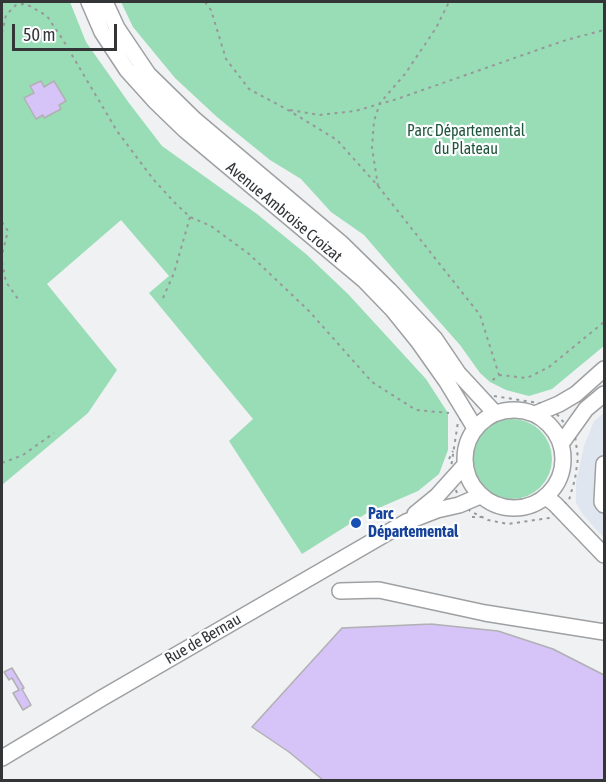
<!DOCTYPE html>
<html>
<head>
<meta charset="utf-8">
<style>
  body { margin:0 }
  #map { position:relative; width:606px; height:782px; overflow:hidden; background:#eff1f3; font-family:"Asap Condensed",sans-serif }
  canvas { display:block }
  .frame { position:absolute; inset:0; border:3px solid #343536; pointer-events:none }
  .scale { position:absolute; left:12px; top:24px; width:105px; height:27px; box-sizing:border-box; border:3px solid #343536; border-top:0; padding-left:8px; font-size:18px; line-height:21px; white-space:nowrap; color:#343536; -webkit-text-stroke:4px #fdfeff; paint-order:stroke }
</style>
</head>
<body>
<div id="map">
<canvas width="606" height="782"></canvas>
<div class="frame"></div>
<div class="scale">50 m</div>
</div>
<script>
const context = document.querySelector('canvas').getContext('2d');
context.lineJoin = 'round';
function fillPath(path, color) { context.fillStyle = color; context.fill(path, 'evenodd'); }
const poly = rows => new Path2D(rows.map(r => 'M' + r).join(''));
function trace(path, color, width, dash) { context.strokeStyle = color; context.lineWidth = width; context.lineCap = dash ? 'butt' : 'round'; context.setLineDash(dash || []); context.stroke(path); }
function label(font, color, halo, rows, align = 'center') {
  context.font = font + ' "Asap Condensed",sans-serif'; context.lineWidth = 4.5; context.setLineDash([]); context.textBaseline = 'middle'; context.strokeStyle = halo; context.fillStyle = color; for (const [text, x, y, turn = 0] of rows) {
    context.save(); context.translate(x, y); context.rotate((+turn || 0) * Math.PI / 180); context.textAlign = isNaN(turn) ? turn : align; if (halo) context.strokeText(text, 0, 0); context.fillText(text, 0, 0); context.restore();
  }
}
fillPath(poly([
  [604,413,604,538,584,516,576,503,576,483,584,446,594,421]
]), '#e0e6ef');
fillPath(poly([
  [2,2,70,2,86,42,129,103,162,146,257,214,306,254,348,294,426,379,448,413,448,450,439,474,418,491,367,513,302,554,229,441,253,419,149,293,169,276,121,220,47,284,117,370,88,413,2,485],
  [121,2,604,2,604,346,552,389,529,396,506,390,490,382,480,373,460,345,413,292,364,235,331,212,301,179,270,160,217,117,175,78,133,27],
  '472 459a40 40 0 1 1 80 0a40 40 0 1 1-80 0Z'
]), '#99ddb6');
const building = poly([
  [41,81,44,87,54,81,66,101,59,105,61,109,44,118,43,115,36,119,24,98,34,93,30,86,41,81],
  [431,624,498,631,553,649,604,675,604,780,323,780,289,752,252,727,342,628,431,624],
  [12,668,24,688,22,689,31,705,23,710,13,693,19,690,12,678,9,680,4,672,12,668]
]);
fillPath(building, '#d6c3f7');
trace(building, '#b1b0b3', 1.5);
const minor = poly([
  [89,2,102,32,127,70,155,101,185,130,364,280,393,310,418,341,447,382,475,428],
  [105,2,117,28,148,74,195,120,342,244,389,290,435,339,458,373,495,413],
  '465 459a49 49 0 1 1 98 0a49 49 0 1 1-98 0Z',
  [535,414,559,404,576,394,604,369],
  [561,444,586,409,604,394],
  [604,464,602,502,604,505],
  [546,497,555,504,604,555],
  [415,514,437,496,464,466],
  [340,591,379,590,485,613,604,632],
  [2,758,102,698,406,522,437,510,459,505,480,496]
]);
trace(minor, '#9fa0a2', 18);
trace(poly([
  [205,2,211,10,226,59,249,89,288,110,337,140,378,186,480,315,499,375,489,383],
  [2,33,6,15,16,5,23,4,30,6,47,16,63,40,117,131,153,179,175,203,190,217,211,226,249,254,309,311,372,382,416,410,449,413],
  [2,103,2,132],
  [290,110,319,115,355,111,397,99,566,40,604,30],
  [378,186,372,148,374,121,380,103,405,74,436,28,449,2],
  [2,222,8,231,2,254],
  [2,262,6,282,18,299],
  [163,298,174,273,190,217],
  [499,375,527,378,549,367,604,322],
  [494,396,545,404,551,407,575,436,578,458,575,479,569,500,549,518,508,524,488,520,470,511,457,493,450,474,458,422,473,407,483,400,494,396],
  [449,459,453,451],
  [2,463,23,455,54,433],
  [472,517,482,517]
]), '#969899', 2, [3, 4.5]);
trace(minor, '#fff', 15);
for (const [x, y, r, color] of [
  [356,523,6,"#1a4fb4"]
]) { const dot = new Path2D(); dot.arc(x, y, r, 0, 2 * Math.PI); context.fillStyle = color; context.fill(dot); trace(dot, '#fdfeff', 2); }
label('16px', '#1f553a', '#fdfeff', [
  ["Parc Départemental",466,131],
  ["du Plateau",466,149]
]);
label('16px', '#343536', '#fdfeff', [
  ["Avenue Ambroise Croizat",284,212,40],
  ["Rue de Bernau",203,639,-30]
]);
label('bold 16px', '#164399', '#fdfeff', [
  ["Parc",368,514],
  ["Départemental",368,532]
], 'left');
</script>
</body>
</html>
